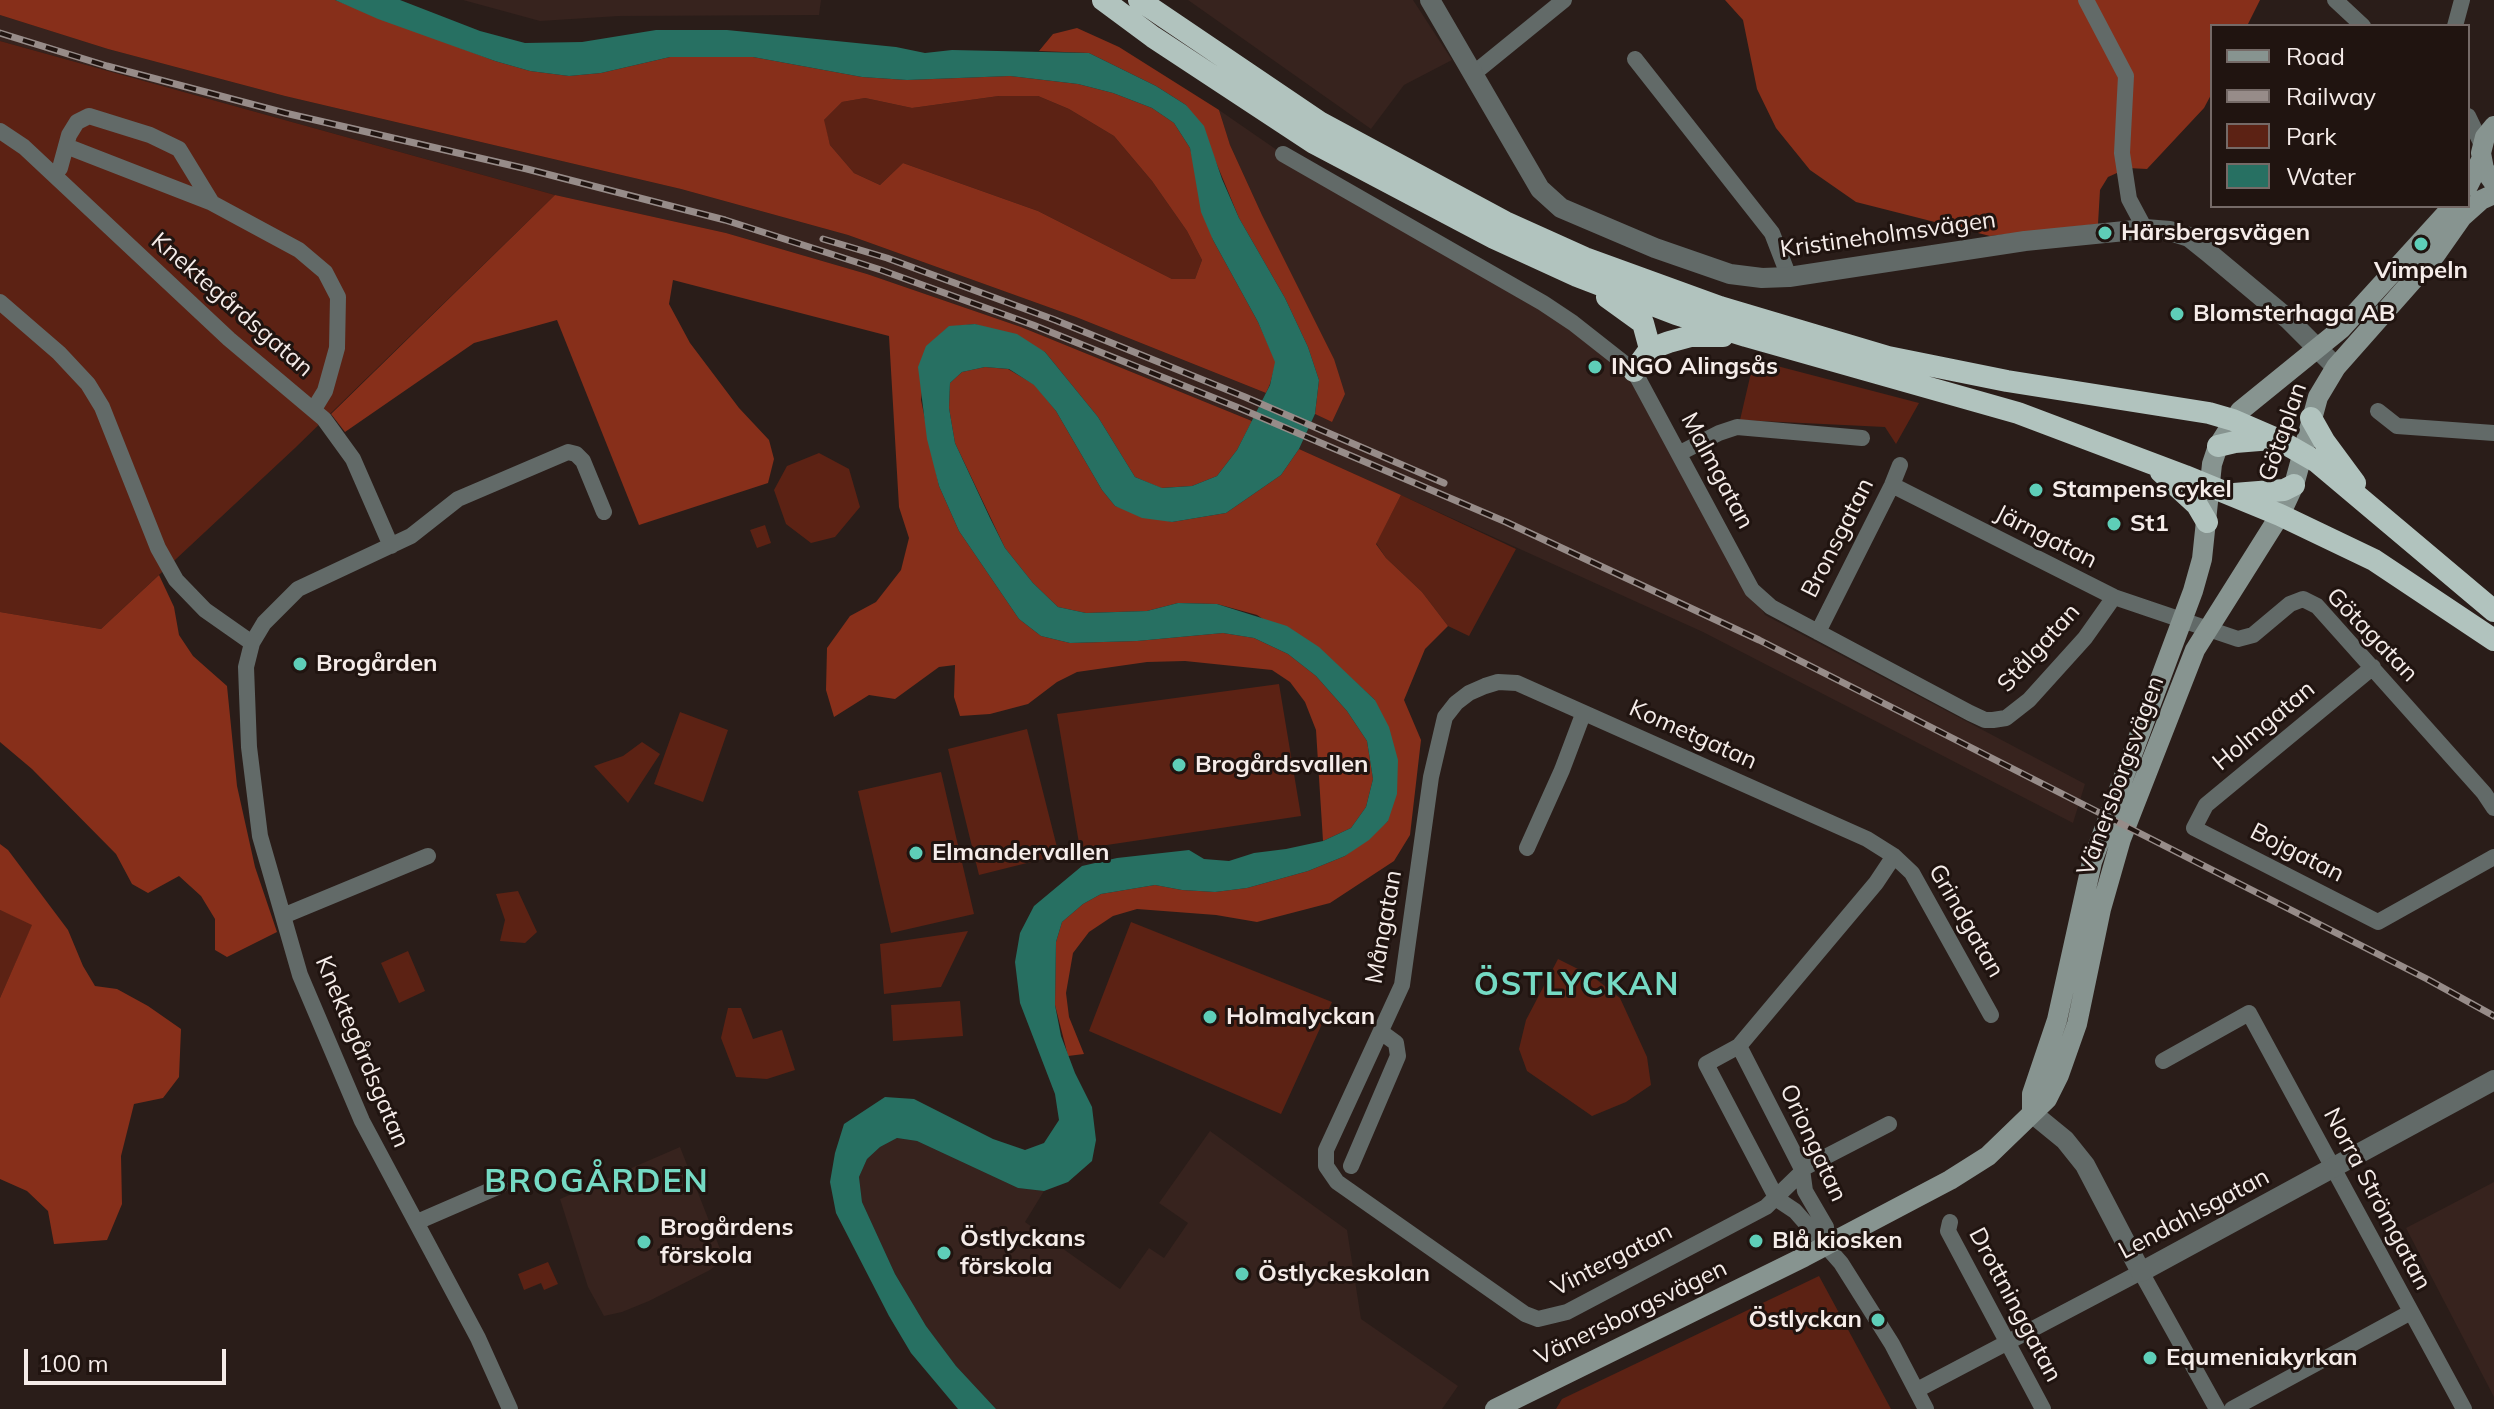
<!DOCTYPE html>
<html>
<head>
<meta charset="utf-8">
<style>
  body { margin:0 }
  #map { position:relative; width:2494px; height:1409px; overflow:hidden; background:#2a1d19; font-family:Mulish,sans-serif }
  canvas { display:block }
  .legend { position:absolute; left:2210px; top:24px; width:260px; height:184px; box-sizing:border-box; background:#201410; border:2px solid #756a67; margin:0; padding:10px 14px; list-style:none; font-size:24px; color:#f5ece9 }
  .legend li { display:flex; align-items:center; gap:16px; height:40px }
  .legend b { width:40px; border:2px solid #756a67 }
  .scale { position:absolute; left:24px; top:1349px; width:202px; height:36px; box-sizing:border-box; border:4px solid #f5ece9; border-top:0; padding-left:10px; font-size:24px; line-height:28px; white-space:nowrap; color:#f5ece9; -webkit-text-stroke:6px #201410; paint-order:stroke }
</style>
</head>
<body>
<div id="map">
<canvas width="2494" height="1409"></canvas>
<ul class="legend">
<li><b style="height:10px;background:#879490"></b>Road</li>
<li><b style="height:10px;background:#978c89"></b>Railway</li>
<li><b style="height:22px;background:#5c2214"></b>Park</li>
<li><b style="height:22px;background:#277062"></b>Water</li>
</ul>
<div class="scale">100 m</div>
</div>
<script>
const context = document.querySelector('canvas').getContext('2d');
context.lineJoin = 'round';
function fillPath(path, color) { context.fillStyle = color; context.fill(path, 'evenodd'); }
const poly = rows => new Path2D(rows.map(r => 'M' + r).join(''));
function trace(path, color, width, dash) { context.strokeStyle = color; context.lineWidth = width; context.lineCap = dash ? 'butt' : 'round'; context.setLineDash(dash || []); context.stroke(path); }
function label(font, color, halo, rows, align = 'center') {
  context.font = font + ' Mulish,sans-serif'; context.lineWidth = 6; context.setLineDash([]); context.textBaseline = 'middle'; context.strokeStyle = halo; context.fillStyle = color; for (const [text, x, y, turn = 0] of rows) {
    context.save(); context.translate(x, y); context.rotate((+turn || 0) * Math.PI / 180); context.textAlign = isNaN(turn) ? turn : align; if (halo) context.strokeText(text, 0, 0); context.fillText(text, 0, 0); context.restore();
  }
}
fillPath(poly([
  [463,0,821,0,819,15,619,16,540,21],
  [1188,0,1413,0,1452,60,1404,85,1371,129],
  [0,15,108,49,285,96,681,189,848,235,1076,317,1266,393,1252,421,1021,327,867,274,726,233,555,195,0,41],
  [1219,110,1345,197,1576,330,1635,385,1765,615,2085,784,2073,823,1703,632,1299,449,1315,414,1332,422,1334,359,1262,215,1230,145],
  [1210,1131,1347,1230,1361,1319,1458,1386,1442,1409,996,1409,956,1366,926,1326,895,1274,862,1202,859,1177,867,1159,880,1147,897,1138,917,1141,1018,1188,1044,1191,1025,1222,1120,1289,1149,1248,1164,1258,1188,1223,1159,1203],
  [680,1147,724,1259,710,1270,649,1301,622,1312,604,1316,588,1287,560,1199],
  [2494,1182,2494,1397,2406,1228]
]), '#37231e');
fillPath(poly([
  [0,41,555,195,295,448,101,629,0,612],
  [999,96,1038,96,1069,109,1114,136,1152,181,1187,231,1202,260,1195,279,1172,279,1038,211,903,163,880,185,854,173,830,145,823,121,842,102,865,98,912,108],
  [1754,360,1919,403,1896,444,1885,427,1740,420],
  [819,453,849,469,860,507,835,537,811,543,786,524,774,490,787,466],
  [1401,495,1516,549,1469,636,1448,626,1422,592,1386,558,1376,543],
  [765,525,771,543,757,548,750,530],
  [1279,684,1301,816,1080,849,1057,714],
  [680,712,728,730,703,802,654,784],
  [1027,729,1059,855,979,875,948,749],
  [642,742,660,754,628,803,594,766,623,756],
  [941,772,974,914,891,933,858,791],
  [518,891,537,932,525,943,500,941,505,920,496,894],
  [0,910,33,924,0,998],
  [1131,922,1332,1002,1281,1114,1089,1031],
  [968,931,941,987,884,994,880,944],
  [408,951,425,991,399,1003,381,963],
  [1558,959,1592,976,1620,998,1647,1057,1651,1085,1626,1102,1592,1116,1527,1071,1519,1049,1526,1020],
  [960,1001,963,1036,893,1041,891,1005],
  [728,1008,741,1008,753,1039,782,1030,795,1070,767,1079,736,1077,721,1038],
  [548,1262,558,1284,544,1290,541,1283,524,1290,518,1274],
  [1819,1276,1891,1409,1556,1409,1562,1399]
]), '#5c2214');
fillPath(poly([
  [0,0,335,0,495,61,530,71,569,76,601,73,670,57,753,57,862,77,907,80,1010,76,1078,84,1113,93,1152,108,1174,123,1190,148,1213,240,1258,322,1276,362,1270,384,1266,393,1076,317,848,235,681,189,285,96,108,49,0,15],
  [999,96,1038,96,1069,109,1114,136,1152,181,1187,231,1202,260,1195,279,1172,279,1038,211,903,163,880,185,854,173,830,145,824,120,842,102,865,98,912,108],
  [1725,0,2260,0,2247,26,2212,26,2212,93,2204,108,2147,169,2128,168,2108,177,2100,190,2098,224,1990,236,1856,202,1810,170,1776,128,1757,89,1743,20],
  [1077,28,1119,47,1219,110,1230,145,1262,215,1334,359,1345,394,1332,422,1315,414,1319,380,1308,347,1285,298,1239,218,1213,155,1186,105,1156,86,1089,53,1039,51,1053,34],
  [555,195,726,233,867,274,1021,327,1252,421,1237,450,1217,476,1192,486,1161,488,1135,477,1098,417,1045,352,975,324,949,327,927,346,921,400,939,486,959,531,1019,619,1041,636,1070,643,1137,641,1223,633,1254,638,1288,654,1316,676,1347,711,1367,741,1373,779,1366,807,1351,828,1323,841,1316,730,1305,702,1290,682,1272,670,1185,661,1147,662,1077,672,1057,682,1028,704,990,714,960,716,954,697,955,665,939,667,895,699,869,695,834,717,826,690,827,648,850,616,876,602,901,570,909,538,899,507,889,336,673,280,669,304,690,343,739,408,769,440,774,459,768,483,639,525,557,320,474,343,345,432,331,414],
  [985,367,1008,369,1035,385,1056,411,1102,490,1115,506,1172,522,1226,513,1281,475,1299,449,1401,495,1376,544,1386,558,1422,592,1448,626,1425,649,1404,700,1421,740,1410,835,1394,861,1330,903,1257,922,1216,915,1137,909,1113,916,1089,932,1073,953,1066,993,1069,1017,1084,1054,1068,1056,1055,1005,1056,942,1062,922,1083,904,1101,894,1155,885,1182,890,1215,892,1247,888,1308,871,1345,856,1388,821,1375,700,1350,677,1257,615,1217,604,1178,603,1147,611,1086,613,1058,607,1033,583,1005,548,955,443,949,408,950,383,962,372],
  [159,575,174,607,179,635,193,656,227,686,237,786,255,867,277,932,227,957,215,950,215,919,201,896,179,876,148,893,132,884,116,854,32,769,0,742,0,612,101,629],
  [0,844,8,850,68,930,83,966,95,986,117,989,148,1006,181,1029,179,1077,163,1098,134,1104,121,1156,122,1204,107,1240,54,1244,48,1211,27,1191,0,1179,0,998,32,925,0,910]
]), '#872f1a');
fillPath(poly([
  [335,0,400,0,480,31,525,43,582,42,656,30,727,30,896,47,925,53,952,50,1089,53,1156,86,1186,105,1204,126,1222,179,1239,218,1285,298,1308,347,1319,380,1315,414,1299,449,1281,475,1226,513,1172,522,1142,518,1115,506,1102,490,1056,411,1034,385,1009,369,985,367,962,372,950,383,949,408,955,443,990,518,1005,548,1033,583,1058,607,1086,613,1147,611,1178,603,1217,604,1287,626,1319,647,1375,700,1389,727,1398,760,1397,794,1388,821,1369,840,1345,856,1308,871,1247,888,1215,892,1182,890,1155,885,1101,894,1083,904,1062,922,1056,942,1055,1005,1061,1036,1075,1073,1092,1107,1096,1140,1092,1161,1068,1182,1044,1191,1018,1188,917,1141,897,1138,880,1147,867,1159,859,1177,862,1202,895,1274,926,1326,956,1366,996,1409,958,1409,911,1353,889,1316,836,1213,830,1182,835,1153,844,1124,885,1097,914,1099,993,1139,1025,1150,1044,1143,1059,1120,1055,1094,1020,1003,1015,962,1020,933,1034,906,1082,866,1117,858,1189,850,1204,859,1229,861,1254,853,1286,849,1323,841,1351,828,1366,807,1373,779,1367,741,1347,711,1316,676,1288,654,1254,638,1223,633,1137,641,1070,643,1041,636,1019,619,959,531,939,486,927,439,918,367,926,346,949,326,975,324,1017,334,1045,352,1098,417,1135,477,1162,488,1192,486,1217,476,1237,450,1270,385,1275,362,1258,322,1213,240,1201,212,1190,148,1174,123,1152,108,1113,93,1078,84,1010,76,907,80,862,77,753,57,670,57,601,73,569,76,530,71,495,61,378,19]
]), '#277062');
trace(poly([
  [2086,0,2126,76,2122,153,2129,199,2145,229],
  [2335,0,2363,26],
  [2455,26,2462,0],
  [1635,59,1772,233,1789,277],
  [1473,74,1564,0],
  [2468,116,2482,145],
  [0,131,24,147,229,339,324,419,353,459,391,546],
  [66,146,210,202],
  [1283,154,1543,303,1573,323,1634,371,1752,590,1771,607,1818,632,1970,713,1985,720,1993,720,2006,718,2029,700,2085,638,2114,597],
  [54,175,60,168,69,135,77,122,89,116,150,135,179,149,212,203,299,250,325,272,338,297,337,348,325,391,314,409],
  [0,302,59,353,88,384,102,407,158,548,176,580,205,610,252,643],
  [2378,411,2397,426,2494,433],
  [1680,453,1719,433,1737,427,1862,438],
  [1892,485,2114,597,2238,639,2253,635,2290,604,2303,599,2317,606,2484,793,2494,808],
  [1818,632,1892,485,1900,465],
  [2373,667,2206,805,2194,828,2378,922,2494,857],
  [1527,848,1562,770,1582,717],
  [1894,856,1876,883,1739,1046,1706,1064,1777,1199,1795,1211,1841,1263,1892,1344,1926,1409],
  [283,916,428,856],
  [1739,1046,1802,1169,1805,1191,1826,1227,1827,1245],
  [2163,1061,2249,1013,2464,1409],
  [1351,1166,1398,1056,1396,1043,1381,1032],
  [1802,1169,1889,1124],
  [1803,1171,1766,1207,1567,1312,1538,1319,1525,1314,1337,1182,1326,1166,1326,1150,1402,985,1431,777,1445,717,1456,703,1469,693,1485,686,1498,682,1517,683,1867,839,1894,856,1912,873,1991,1015],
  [417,1222,500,1186],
  [1950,1222,1948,1231,2043,1409],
  [1917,1390,2141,1272,2217,1409],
  [510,1409,478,1338,362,1121,300,975,260,836,249,747,246,667,252,643,264,623,298,589,411,536,458,499,568,452,576,454,583,461,604,512],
  [2232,1409,2411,1312]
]), '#626a68', 16);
trace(poly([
  [1430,0,1540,189,1561,208,1655,248,1730,274,1762,278,1789,277,2025,241,2145,229,2170,231,2189,237,2209,253,2288,319,2336,367],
  [2032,1113,2065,1140,2085,1165,2141,1272,2494,1080]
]), '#626a68', 20);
trace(poly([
  [2494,126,2485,137,2481,153,2484,169,2494,183],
  [2468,186,2481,160],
  [2032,1113,2032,1094,2057,1020,2092,862,2193,591,2202,559,2212,464,2218,446,2240,411,2341,329,2453,206],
  [1495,1409,1804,1257,1950,1180,1988,1156,2047,1099,2059,1075,2077,1024,2101,909,2121,839,2195,650,2280,515,2294,485,2318,397,2336,367,2436,254,2462,217,2481,200,2494,194]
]), '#879490', 20);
trace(poly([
  [1103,0,1153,37,1314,143,1494,238,1577,276,1676,314,1746,336,2018,413,2185,476,2280,515,2374,560,2494,640],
  [1139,0,1321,123,1505,222,1585,258,1720,307,1888,357,2007,381,2209,413,2233,420,2277,439,2317,462,2494,611],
  [1607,297,1643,323,1650,349],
  [1634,371,1650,349,1669,342,1691,336,1723,336],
  [2311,418,2324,441,2355,483],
  [2218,446,2235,442,2272,439],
  [2161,472,2197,505,2207,522],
  [2234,494,2284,490,2294,485]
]), '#b1c3be', 22);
const rail = poly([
  [0,33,107,66,285,113,527,169,725,220,881,270,1033,325,1239,408,1506,522,1759,640,2427,979,2494,1016],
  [823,239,887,258,1055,320,1245,397,1444,483]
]);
trace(rail, '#978c89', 7);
trace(rail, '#201410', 4, [12]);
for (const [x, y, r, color] of [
  [2105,233,8,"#5eceb8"],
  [2421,244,8,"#5eceb8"],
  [2177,314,8,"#5eceb8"],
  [1595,367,8,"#5eceb8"],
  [2036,490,8,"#5eceb8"],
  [2114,524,8,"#5eceb8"],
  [300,664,8,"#5eceb8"],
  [1179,765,8,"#5eceb8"],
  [916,853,8,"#5eceb8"],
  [1210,1017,8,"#5eceb8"],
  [1756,1241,8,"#5eceb8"],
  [644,1242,8,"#5eceb8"],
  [944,1253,8,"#5eceb8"],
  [1242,1274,8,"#5eceb8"],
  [1878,1320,8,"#5eceb8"],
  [2150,1358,8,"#5eceb8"]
]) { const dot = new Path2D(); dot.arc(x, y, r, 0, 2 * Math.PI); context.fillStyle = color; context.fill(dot); trace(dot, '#201410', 3); }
label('bold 24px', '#f5ece9', '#201410', [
  ["Härsbergsvägen",2121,233],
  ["Vimpeln",2421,271,"center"],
  ["Blomsterhaga AB",2193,314],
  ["INGO Alingsås",1611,367],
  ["Stampens cykel",2052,490],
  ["St1",2130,524],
  ["Brogården",316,664],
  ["Brogårdsvallen",1195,765],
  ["Elmandervallen",932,853],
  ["Holmalyckan",1226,1017],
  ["Brogårdens",660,1228],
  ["förskola",660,1256],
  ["Östlyckans",960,1239],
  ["förskola",960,1267],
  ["Blå kiosken",1772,1241],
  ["Östlyckeskolan",1258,1274],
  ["Östlyckan",1862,1320,"right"],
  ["Equmeniakyrkan",2166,1358]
], 'left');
label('24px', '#f5ece9', '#201410', [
  ["Kristineholmsvägen",1888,235,-8],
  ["Knektegårdsgatan",232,305,41],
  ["Götaplan",2283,432,-71],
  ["Malmgatan",1717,471,62],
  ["Järngatan",2046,537,27],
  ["Bronsgatan",1838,538,-63],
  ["Götagatan",2372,635,46],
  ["Stålgatan",2039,648,-48],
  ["Holmgatan",2264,726,-40],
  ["Kometgatan",1693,735,24],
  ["Vänersborgsvägen",2121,776,-70],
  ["Bojgatan",2297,853,27],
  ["Grindgatan",1966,921,60],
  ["Mångatan",1384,927,-80],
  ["Knektegårdsgatan",362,1052,67],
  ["Oriongatan",1813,1143,65],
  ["Norra Strömgatan",2377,1199,62],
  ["Lendahlsgatan",2194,1214,-28],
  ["Vintergatan",1612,1260,-27],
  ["Drottninggatan",2015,1305,62],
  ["Vänersborgsvägen",1631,1313,-26]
]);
context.letterSpacing = '2px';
label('bold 32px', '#75dac4', '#201410', [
  ["ÖSTLYCKAN",1577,985],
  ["BROGÅRDEN",597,1182]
]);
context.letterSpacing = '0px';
</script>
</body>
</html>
